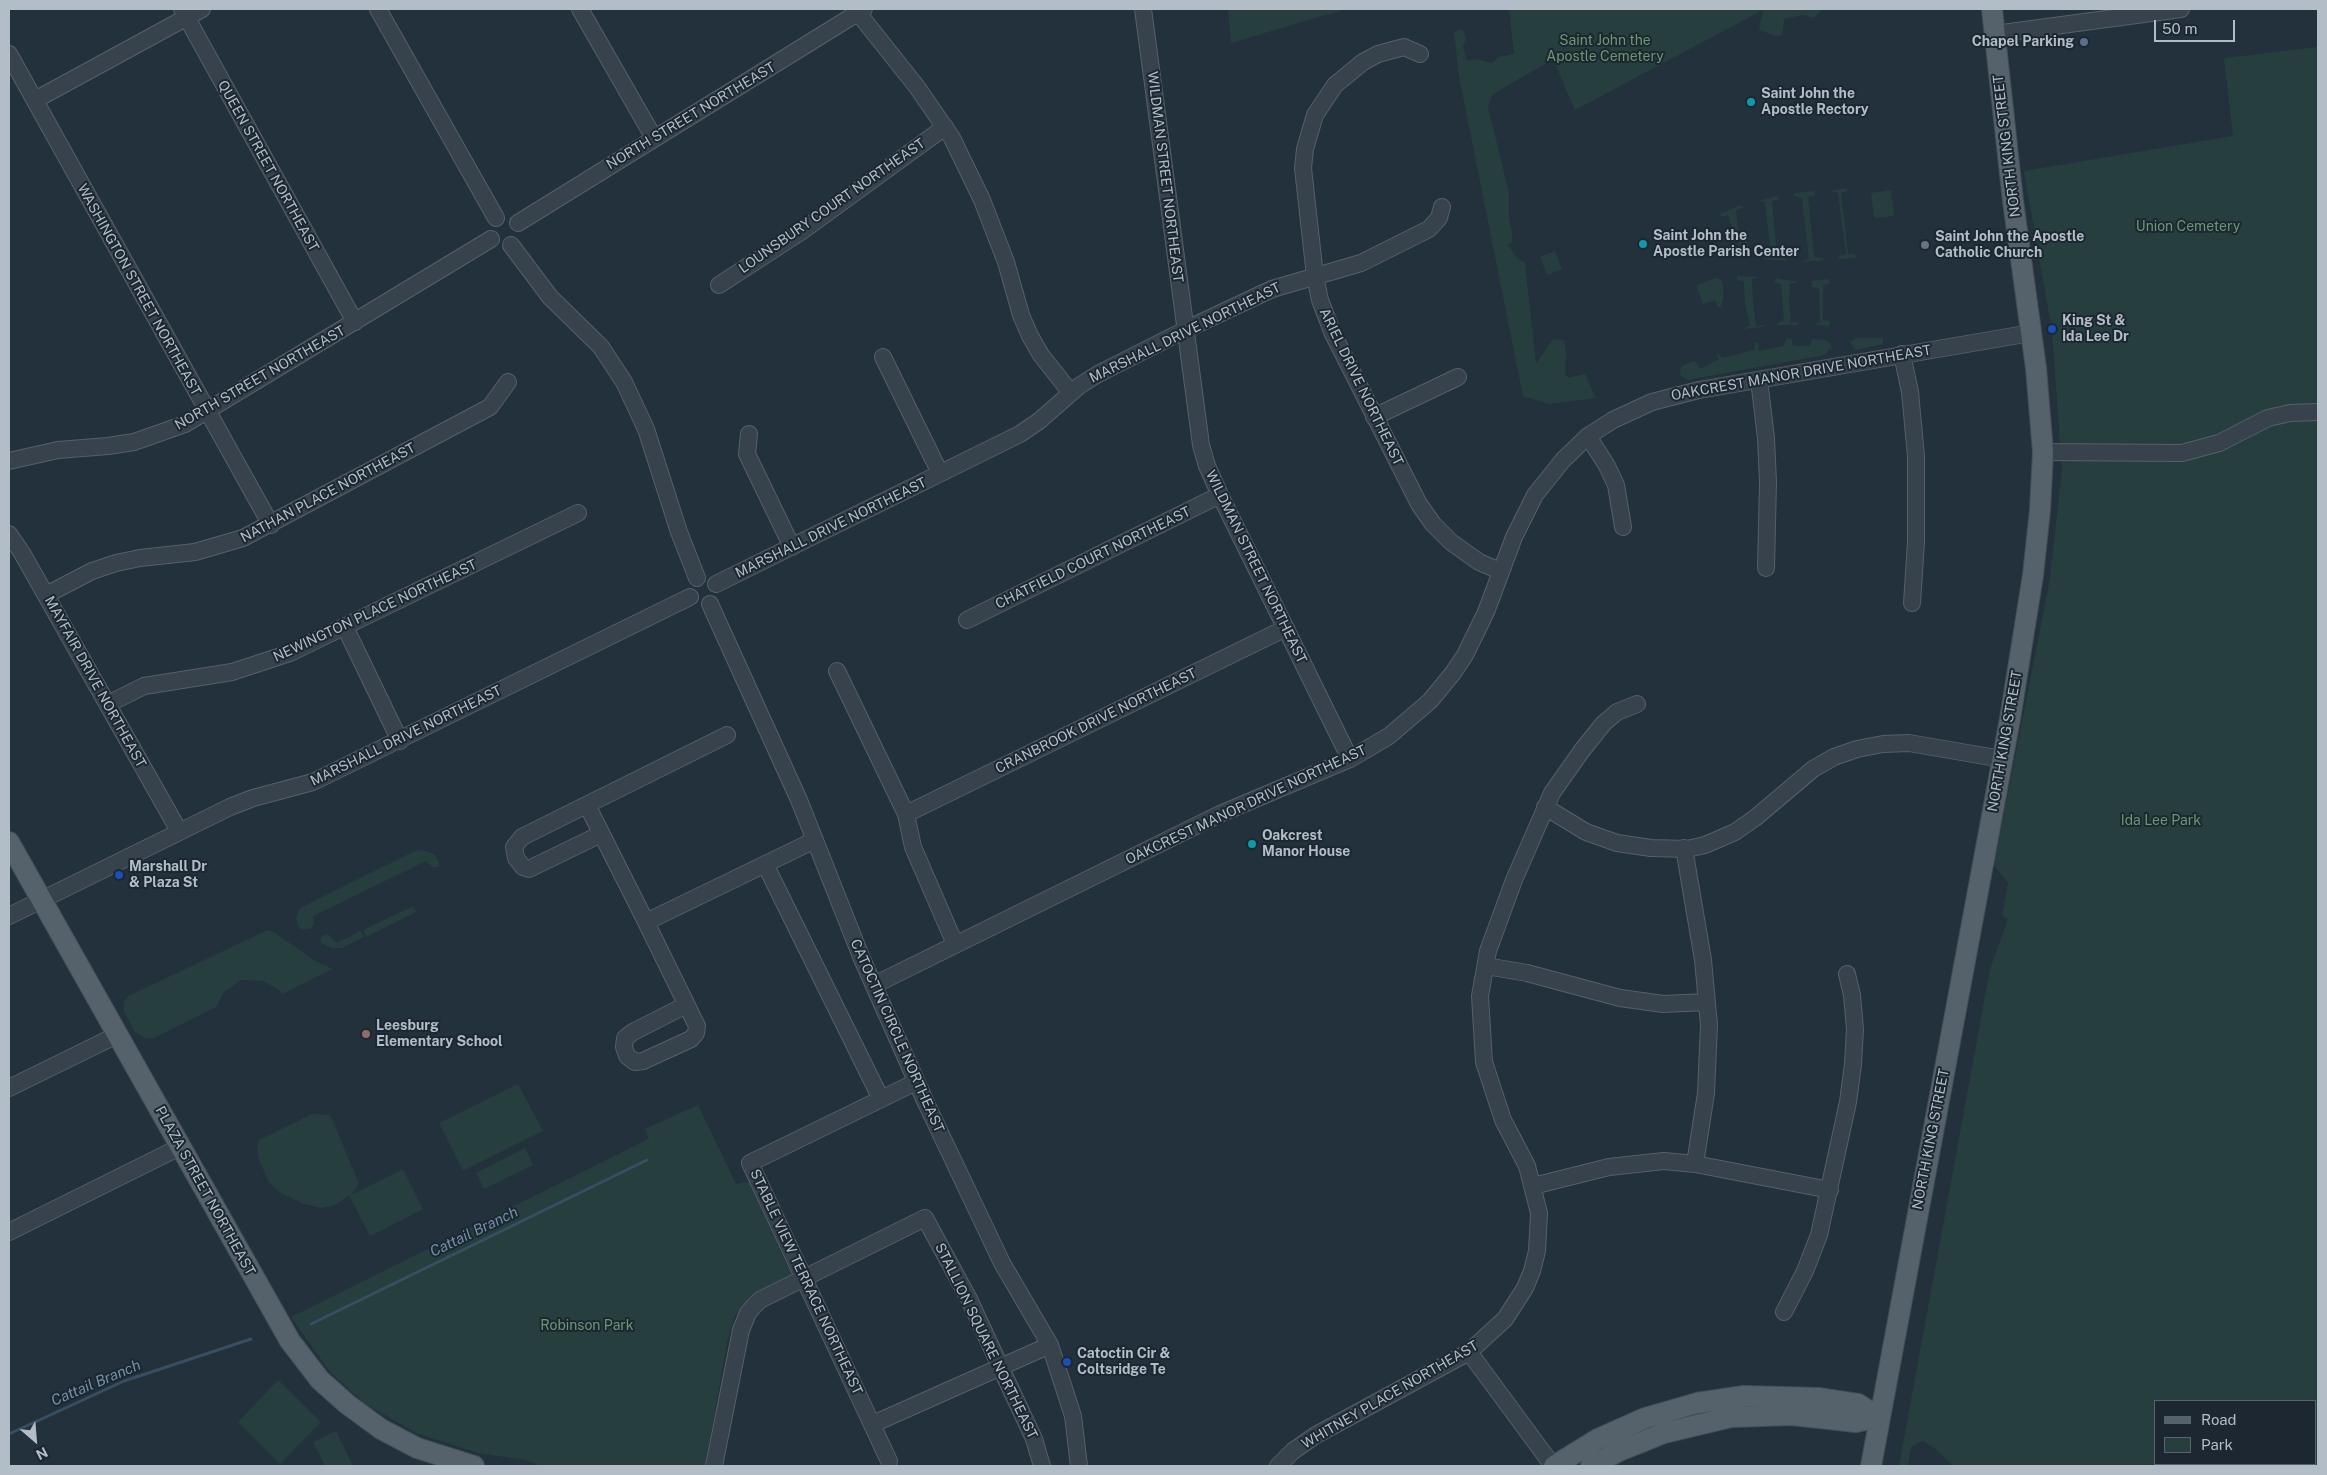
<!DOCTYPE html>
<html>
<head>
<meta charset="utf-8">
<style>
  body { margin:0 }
  #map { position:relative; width:2327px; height:1475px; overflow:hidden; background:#23313c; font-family:"Public Sans",sans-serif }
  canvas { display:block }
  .frame { position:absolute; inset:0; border:10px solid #b3bdc8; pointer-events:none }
  .legend { position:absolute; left:2154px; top:1400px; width:162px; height:65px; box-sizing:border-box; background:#1c2731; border:1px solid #58636d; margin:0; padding:6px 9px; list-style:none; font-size:15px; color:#b3bdc8 }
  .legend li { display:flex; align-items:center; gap:10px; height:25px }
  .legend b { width:25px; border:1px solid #58636d }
  .north { position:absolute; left:10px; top:1415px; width:50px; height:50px; -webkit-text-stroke:4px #1c2731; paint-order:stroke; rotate:153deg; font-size:14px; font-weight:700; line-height:20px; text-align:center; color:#b3bdc8 }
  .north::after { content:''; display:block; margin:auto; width:18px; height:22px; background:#b3bdc8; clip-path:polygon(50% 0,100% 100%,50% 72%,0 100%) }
  .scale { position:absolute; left:2154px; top:20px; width:81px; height:22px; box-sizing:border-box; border:2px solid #b3bdc8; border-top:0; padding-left:6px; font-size:15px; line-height:18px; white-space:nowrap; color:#b3bdc8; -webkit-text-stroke:4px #1c2731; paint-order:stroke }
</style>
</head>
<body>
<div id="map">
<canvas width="2327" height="1475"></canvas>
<div class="frame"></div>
<ul class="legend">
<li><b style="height:6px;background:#55626c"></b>Road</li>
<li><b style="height:14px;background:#263f3e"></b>Park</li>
</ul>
<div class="north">N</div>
<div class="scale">50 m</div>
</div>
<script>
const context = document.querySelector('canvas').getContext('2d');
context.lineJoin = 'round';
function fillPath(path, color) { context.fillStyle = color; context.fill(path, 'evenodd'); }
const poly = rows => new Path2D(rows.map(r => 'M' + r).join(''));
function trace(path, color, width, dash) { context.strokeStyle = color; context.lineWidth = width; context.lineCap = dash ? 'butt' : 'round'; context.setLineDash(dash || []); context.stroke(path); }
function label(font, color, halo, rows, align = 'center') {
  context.font = font + ' "Public Sans",sans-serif'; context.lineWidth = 4; context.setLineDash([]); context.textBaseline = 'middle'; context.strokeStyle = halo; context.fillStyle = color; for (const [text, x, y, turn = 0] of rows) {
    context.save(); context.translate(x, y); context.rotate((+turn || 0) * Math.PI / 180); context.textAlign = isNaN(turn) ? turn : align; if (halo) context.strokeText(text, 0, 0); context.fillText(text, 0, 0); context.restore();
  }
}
fillPath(poly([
  [1228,9,1346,9,1231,43],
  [1509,9,1822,9,1814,18,1803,15,1784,19,1782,35,1776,36,1759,30,1763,10,1575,110,1553,59,1493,94,1490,100,1488,107,1509,193,1509,218,1512,233,1512,242,1508,245,1518,259,1525,263,1536,364,1552,340,1558,339,1564,341,1566,354,1565,373,1568,378,1585,374,1596,398,1549,404,1523,396,1459,76,1454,32,1461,29,1464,32,1466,39,1463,47,1467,61,1475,59,1492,63,1499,57,1514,54],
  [2318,47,2318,1466,1953,1466,1937,1450,1923,1441,1911,1447,1908,1466,1899,1466,1990,969,2008,919,2002,916,2008,883,1994,865,2050,578,2062,470,2052,331,2024,171,2233,136,2224,58],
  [2156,1401,2316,1401,2316,1464,2156,1464],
  [1846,188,1848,191,1841,193,1848,254,1855,254,1856,258,1838,259,1839,256,1846,254,1838,193,1830,191],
  [1891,190,1894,216,1874,218,1871,193],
  [1814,191,1815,195,1808,197,1814,257,1822,258,1824,260,1801,262,1809,259,1802,198,1793,196,1795,193],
  [1778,196,1779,200,1772,201,1777,255,1778,258,1785,258,1787,261,1764,259,1764,257,1771,255,1765,202,1757,201],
  [1741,205,1743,208,1736,210,1740,243,1747,241,1749,256,1733,251,1740,247,1728,215,1722,217,1720,214],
  [1555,251,1562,269,1547,275,1540,257],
  [1738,276,1760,277,1752,279,1753,301,1756,326,1763,325,1763,327,1743,329,1750,325,1745,303,1744,281,1737,280],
  [1716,278,1721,279,1723,284,1723,299,1721,307,1717,306,1715,300,1703,304,1697,288,1698,285],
  [1776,278,1799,282,1790,284,1789,303,1791,322,1798,322,1798,325,1777,325,1779,322,1784,320,1781,284,1774,282],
  [1828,279,1830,283,1823,285,1823,320,1830,321,1831,323,1828,326,1813,325,1820,322,1819,289,1812,287,1812,281],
  [1786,338,1792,339,1793,346,1810,346,1812,339,1826,340,1831,344,1832,349,1829,349,1825,355,1687,380,1680,375,1681,367,1693,361,1696,362,1700,369,1718,360,1717,352,1722,358,1754,350,1755,342,1758,343,1759,351,1784,346],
  [1858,338,1883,338,1883,344,1856,350,1850,342],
  [423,850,435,855,439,862,438,867,433,867,426,861,313,916,314,924,310,929,302,929,299,927,296,918,300,908,415,851],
  [413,906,416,912,366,937,363,930],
  [268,930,275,933,315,961,333,969,282,994,278,989,262,981,241,980,224,992,216,1007,154,1038,145,1038,135,1032,124,1011,124,1002,128,996],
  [361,931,364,937,342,948,331,948,320,942,321,937,328,934,337,943],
  [518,1084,543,1131,463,1171,439,1123],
  [698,1105,736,1184,749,1182,792,1276,750,1297,735,1316,728,1338,705,1466,541,1466,526,1460,478,1453,416,1433,364,1403,330,1372,291,1317,649,1139,645,1129],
  [312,1114,330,1115,333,1121,359,1184,351,1195,403,1169,423,1209,370,1236,349,1195,335,1205,321,1208,304,1204,279,1192,269,1182,259,1160,257,1146,259,1140],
  [525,1148,533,1165,484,1189,476,1173],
  [278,1380,321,1422,280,1464,238,1422],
  [336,1431,353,1466,325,1466,313,1442]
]), '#263f3e');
trace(poly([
  [311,1324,647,1160],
  [9,1434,124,1381,251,1339]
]), '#374e63', 3);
const minor = poly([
  [182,9,355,322],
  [378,9,496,218],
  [580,9,654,138],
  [855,9,917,87,952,138,982,200,1006,262,1021,315,1030,336,1041,355,1071,393],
  [1143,9,1201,445,1207,466,1220,495,1350,759],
  [1995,34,2181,9],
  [9,54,271,525],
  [1420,54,1404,47,1378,54,1363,62,1335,85,1315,115,1305,149,1303,168,1315,276,1320,300,1333,334,1419,504,1433,524,1451,542,1479,562,1500,571],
  [35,100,202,9],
  [518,223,864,9],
  [511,245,550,297,601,347,624,382,646,429,679,532,697,578],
  [719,285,802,231,945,127],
  [1902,354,1910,392,1916,456,1916,542,1912,603],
  [883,357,940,473],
  [1759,380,1766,438,1768,482,1766,568],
  [1374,417,1458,377],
  [749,434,747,454,792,547],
  [1588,436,1607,466,1616,485,1623,527],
  [2043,452,2182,453,2219,443,2268,418,2290,413,2318,412],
  [9,461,58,450,108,446,134,442,185,424,491,239],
  [9,534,22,553,179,831],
  [716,584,1020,434,1039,421,1079,386,1098,374,1185,330,1272,289,1361,263,1429,229,1439,218,1442,207],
  [46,595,92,571,116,563,140,558,195,552,243,538,490,407,508,382],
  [710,604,799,800,862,959,926,1103,1002,1263,1050,1345,1073,1416,1079,1466],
  [967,620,1220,495],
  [345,627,400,741],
  [837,671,906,814,913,847,955,944],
  [108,704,144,686,232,672,290,653,578,513],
  [587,805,646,922,697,1026,696,1033,691,1039,643,1061,635,1062,627,1056,624,1047,625,1038,633,1032,686,1005],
  [1545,807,1586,832,1617,843,1651,848,1687,849,1705,845,1735,832,1755,818,1813,769,1834,757,1857,749,1883,744,1909,743,2002,759],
  [906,814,1286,628],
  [601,834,529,869,523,867,516,858,514,847,522,837,727,735],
  [1684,848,1703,960,1709,1025,1706,1093,1695,1164],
  [765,864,881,1099],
  [9,916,230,807,253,798,313,782,690,597],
  [646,922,815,840],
  [1486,966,1527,973,1620,998,1642,1001,1663,1004,1707,1002],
  [874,985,1220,814,1350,759,1389,736,1430,701,1453,673,1465,655,1486,612,1514,537,1535,495,1563,460,1588,436,1613,420,1652,402,1699,390,2031,333],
  [9,1088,117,1035],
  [1533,1186,1609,1167,1664,1161,1695,1164,1830,1190],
  [9,1232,182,1146],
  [1784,1312,1805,1271,1819,1235,1848,1102,1853,1064,1855,1029,1852,995,1847,974],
  [1469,1352,1553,1466],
  [873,1424,1050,1345],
  [889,1461,750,1163,916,1082],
  [714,1466,741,1330,748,1313,754,1306,760,1300,925,1218,969,1299,1000,1366,1034,1439,1042,1466],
  [1278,1466,1293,1451,1316,1435,1469,1352,1505,1319,1525,1288,1532,1271,1537,1251,1539,1213,1527,1166,1503,1120,1484,1062,1480,996,1488,951,1514,880,1552,793,1583,749,1604,723,1617,712,1637,704]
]);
const major = poly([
  [9,842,290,1341,320,1380,347,1404,381,1429,417,1448,474,1466],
  [1554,1466,1598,1439,1645,1418,1697,1403,1744,1396,1818,1398,1858,1404,1878,1417],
  [1591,1466,1619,1451,1664,1433,1731,1417,1792,1415,1856,1422,1878,1417],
  [1871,1466,2010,719,2033,575,2040,510,2043,452,2036,368,2013,201,1992,9]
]);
trace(minor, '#55606a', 18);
trace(major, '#434e58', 22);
trace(minor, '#37424c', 16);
trace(major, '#55626c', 20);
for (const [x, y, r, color] of [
  [2084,42,5,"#5c6f8a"],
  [1751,102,5,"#0f9aa8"],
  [1643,244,5,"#0f9aa8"],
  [1925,245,5,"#6b7280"],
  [2052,329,5,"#1a4fb4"],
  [1252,844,5,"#0f9aa8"],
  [119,875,5,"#1a4fb4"],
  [366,1034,5,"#8d6e63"],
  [1067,1362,5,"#1a4fb4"]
]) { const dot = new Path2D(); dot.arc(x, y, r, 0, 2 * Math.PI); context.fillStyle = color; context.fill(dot); trace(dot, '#1c2731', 2); }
label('14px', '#6a9870', '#1c2731', [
  ["Saint John the",1605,41],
  ["Apostle Cemetery",1605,57],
  ["Union Cemetery",2188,227],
  ["Ida Lee Park",2161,821],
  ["Robinson Park",587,1326]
]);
label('bold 14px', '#b3bdc8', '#1c2731', [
  ["Chapel Parking",2074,42,"right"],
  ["Saint John the",1761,94],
  ["Apostle Rectory",1761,110],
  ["Saint John the",1653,236],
  ["Apostle Parish Center",1653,252],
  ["Saint John the Apostle",1935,237],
  ["Catholic Church",1935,253],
  ["King St &",2062,321],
  ["Ida Lee Dr",2062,337],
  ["Oakcrest",1262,836],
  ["Manor House",1262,852],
  ["Marshall Dr",129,867],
  ["& Plaza St",129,883],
  ["Leesburg",376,1026],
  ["Elementary School",376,1042],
  ["Catoctin Cir &",1077,1354],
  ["Coltsridge Te",1077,1370]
], 'left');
label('14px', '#b3bdc8', '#1c2731', [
  ["NORTH STREET NORTHEAST",691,116,-31],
  ["NORTH KING STREET",2007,146,-97],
  ["QUEEN STREET NORTHEAST",268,166,61],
  ["WILDMAN STREET NORTHEAST",1165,177,83],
  ["LOUNSBURY COURT NORTHEAST",832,206,-35],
  ["WASHINGTON STREET NORTHEAST",139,290,61],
  ["MARSHALL DRIVE NORTHEAST",1185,333,-26],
  ["OAKCREST MANOR DRIVE NORTHEAST",1801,373,-10],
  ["NORTH STREET NORTHEAST",260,378,-30],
  ["ARIEL DRIVE NORTHEAST",1361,387,64],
  ["NATHAN PLACE NORTHEAST",328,493,-28],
  ["MARSHALL DRIVE NORTHEAST",831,528,-26],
  ["CHATFIELD COURT NORTHEAST",1093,558,-26],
  ["WILDMAN STREET NORTHEAST",1256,567,64],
  ["NEWINGTON PLACE NORTHEAST",375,611,-25],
  ["MAYFAIR DRIVE NORTHEAST",95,682,61],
  ["CRANBROOK DRIVE NORTHEAST",1096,721,-26],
  ["MARSHALL DRIVE NORTHEAST",406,736,-26],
  ["NORTH KING STREET",2005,741,-80],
  ["OAKCREST MANOR DRIVE NORTHEAST",1246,805,-25],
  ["CATOCTIN CIRCLE NORTHEAST",897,1036,66],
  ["NORTH KING STREET",1931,1139,-79],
  ["PLAZA STREET NORTHEAST",205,1191,61],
  ["STABLE VIEW TERRACE NORTHEAST",806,1282,65],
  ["STALLION SQUARE NORTHEAST",986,1341,64],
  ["WHITNEY PLACE NORTHEAST",1390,1395,-30]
]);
label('italic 15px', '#7391aa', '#1c2731', [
  ["Cattail Branch",474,1232,-26],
  ["Cattail Branch",96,1383,-23]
]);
</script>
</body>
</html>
